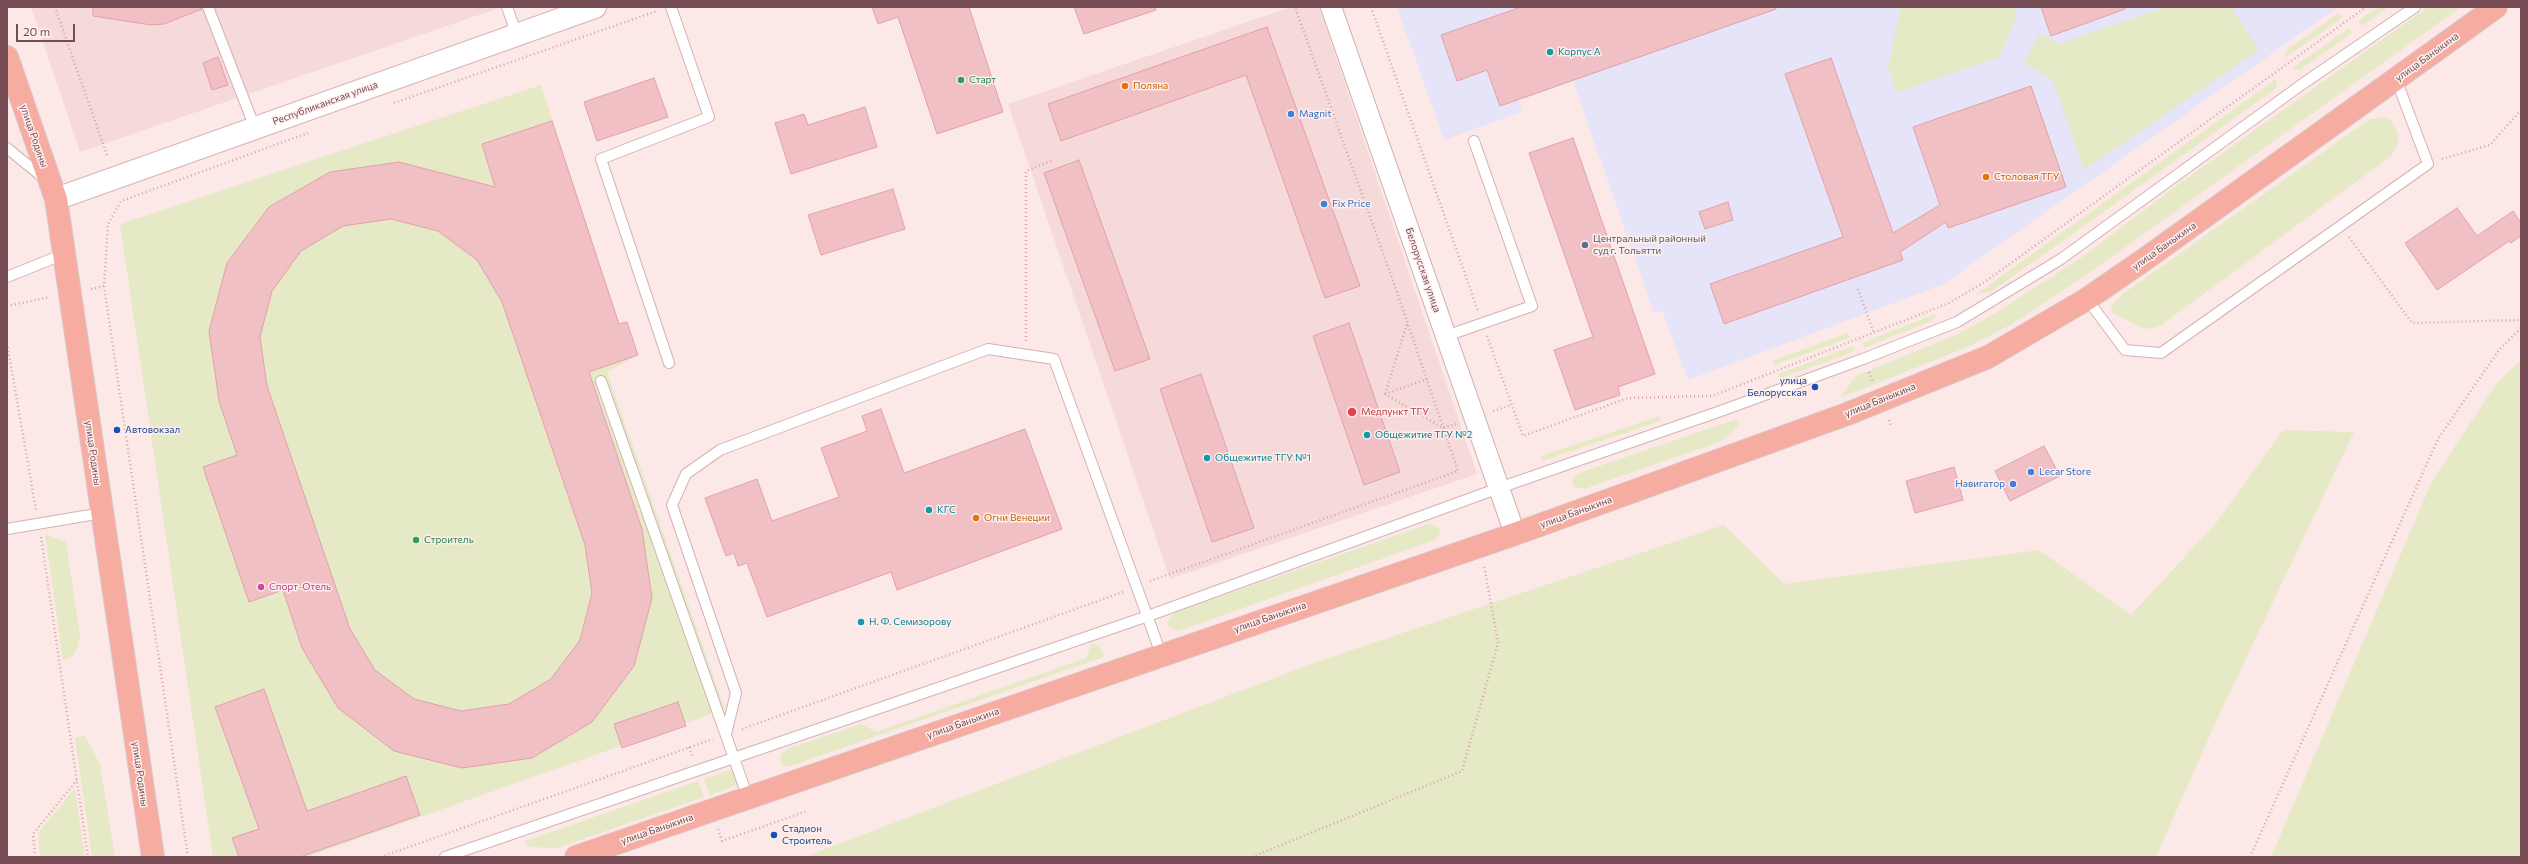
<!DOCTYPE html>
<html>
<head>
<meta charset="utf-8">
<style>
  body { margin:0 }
  #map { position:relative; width:2528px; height:864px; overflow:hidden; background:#fce9e7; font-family:Commissioner,sans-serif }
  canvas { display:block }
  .frame { position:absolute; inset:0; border:8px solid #754c53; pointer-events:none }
  .scale { position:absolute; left:16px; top:24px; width:59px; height:18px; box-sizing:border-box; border:2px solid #754c53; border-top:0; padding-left:5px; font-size:12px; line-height:14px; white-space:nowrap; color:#754c53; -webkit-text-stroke:3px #feefed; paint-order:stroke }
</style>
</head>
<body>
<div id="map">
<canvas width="2528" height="864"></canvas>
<div class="frame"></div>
<div class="scale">20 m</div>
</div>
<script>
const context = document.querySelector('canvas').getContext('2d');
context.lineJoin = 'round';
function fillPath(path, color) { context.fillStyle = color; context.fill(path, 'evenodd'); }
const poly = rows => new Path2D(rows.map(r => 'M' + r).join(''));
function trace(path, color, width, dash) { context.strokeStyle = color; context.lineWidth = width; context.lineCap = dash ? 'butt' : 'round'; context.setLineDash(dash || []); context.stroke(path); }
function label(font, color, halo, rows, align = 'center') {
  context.font = font + ' Commissioner,sans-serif'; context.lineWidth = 3; context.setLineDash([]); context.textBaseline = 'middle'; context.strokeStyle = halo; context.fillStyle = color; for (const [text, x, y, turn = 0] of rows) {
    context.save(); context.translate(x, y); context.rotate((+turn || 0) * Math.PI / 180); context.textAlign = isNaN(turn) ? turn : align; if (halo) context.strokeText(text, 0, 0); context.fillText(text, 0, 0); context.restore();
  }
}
fillPath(poly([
  [31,7,502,7,80,152],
  [1291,7,1319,7,1477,474,1170,579,1008,104]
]), '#f5dad9');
fillPath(poly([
  [1397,7,2338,7,1942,285,1688,380,1662,311,1654,313,1573,81,1518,100,1522,112,1444,140]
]), '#e6e4f8');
fillPath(poly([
  [1901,7,2013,7,2017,17,1999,57,1896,93,1888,67],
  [2166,7,2231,7,2259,50,2084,170,2053,80,2024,63,2040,33,2059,44],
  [2378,7,2389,7,2362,26,2358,21],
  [2428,7,2461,7,2089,273,2012,324,1970,346,1840,398,1856,376,1958,334,1992,315,2081,258,2176,186],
  [2339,13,2342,18,2285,58,2286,50],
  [2349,28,2352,33,2300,70,2292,68],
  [2276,79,2277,85,2275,89,2066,239,1992,291,1975,295],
  [541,85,619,324,627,322,638,355,607,372,725,709,307,857,213,857,120,224],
  [2385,117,2391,120,2399,135,2397,146,2391,156,2160,326,2150,329,2140,327,2112,313,2111,306,2124,293,2370,119],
  [1938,313,1931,321,1864,348,1862,343],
  [1848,333,1850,338,1774,365,1772,361],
  [1853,346,1855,351,1779,379,1778,374],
  [2521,360,2521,857,2271,857,2432,481,2496,384],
  [1659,416,1660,421,1542,461,1541,456],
  [1737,419,1739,425,1722,441,1584,489,1574,487,1572,481,1576,474],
  [2283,430,2354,432,2219,715,2156,857,804,857,1322,660,1724,525,1784,584,2039,550,2131,615,2216,523],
  [1429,524,1439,528,1440,534,1435,540,1181,630,1176,631,1167,625,1168,620,1176,612],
  [45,534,66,542,80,636,77,649,72,657,63,660],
  [1092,642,1101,649,1104,657,790,766,784,766,780,763,781,754,787,749,861,724,876,732,1086,658],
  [85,736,100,764,115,857,92,857,75,738],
  [733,769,739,784,710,795,704,779],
  [698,781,704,797,557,848,527,847,525,841],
  [75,788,85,857,40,857,38,833]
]), '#e6e9c6');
const building = poly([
  [93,7,202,7,202,9,164,24,151,25,93,16,93,7],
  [872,7,969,7,1003,112,937,134,898,17,878,24,872,7],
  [1074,7,1155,7,1156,10,1084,34,1074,7],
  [1521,7,1776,7,1776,9,1500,106,1487,70,1457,81,1441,35,1521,7],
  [2041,7,2125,7,2125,9,2051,36,2041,7],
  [1267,27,1360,286,1325,298,1246,75,1061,141,1048,104,1267,27],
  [218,57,228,85,212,90,203,63,218,57],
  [1831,58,1893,233,1940,205,1913,127,2031,86,2066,187,1948,228,1946,222,1900,252,1903,260,1724,324,1710,284,1843,237,1785,74,1831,58],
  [654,78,668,117,597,141,584,102,654,78],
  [865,107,877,147,791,174,775,123,804,114,808,125,865,107],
  [552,121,619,324,627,322,638,355,589,372,642,529,652,598,634,666,592,722,532,758,462,768,394,751,338,708,302,648,283,590,249,602,203,467,237,455,219,401,209,331,227,263,269,207,330,172,399,162,495,187,482,144,552,121],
  [391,219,438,231,477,260,502,302,585,545,592,593,580,640,551,679,509,704,461,711,414,699,375,670,350,629,267,386,260,337,272,291,301,251,343,226,391,219],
  [1573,138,1655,374,1618,387,1620,395,1575,410,1554,350,1593,337,1529,153,1573,138],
  [1079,160,1150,359,1115,371,1044,173,1079,160],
  [893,189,905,229,821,255,808,215,893,189],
  [1728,202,1733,220,1705,229,1699,212,1728,202],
  [2457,208,2477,236,2513,211,2521,223,2521,236,2511,243,2509,241,2437,290,2405,243,2457,208],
  [1349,323,1400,472,1364,485,1313,336,1349,323],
  [1201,374,1254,528,1212,542,1160,389,1201,374],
  [881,409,904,473,1025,429,1062,529,897,590,891,572,767,617,747,563,738,566,734,553,726,556,705,498,757,479,772,521,839,497,821,448,867,431,862,416,881,409],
  [2044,446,2060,476,2010,501,1995,471,2044,446],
  [1954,467,1963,500,1915,513,1906,481,1954,467],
  [264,689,307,811,406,776,420,815,300,857,239,857,232,838,259,829,215,707,264,689],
  [678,702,686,726,622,748,614,724,678,702]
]);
fillPath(building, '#f0c0c5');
trace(building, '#e2a1a9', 1);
const lane = poly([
  [208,7,255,128],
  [507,7,517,35],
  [7,148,45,179],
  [7,277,64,254],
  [2087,299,2125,350,2161,353,2428,164,2396,79],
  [1446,336,1532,306,1474,141],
  [669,363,601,159,709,117,671,7],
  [601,381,748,798],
  [7,529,102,513],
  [726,734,736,693,672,505,686,474,720,450,988,349,1054,359,1161,654],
  [445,857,1148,616,1499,488,1718,412,1863,359,1957,322,2061,259,2301,85,2415,7]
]);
const street = poly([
  [1331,7,1515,534]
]);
const secondary = poly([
  [56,199,595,7]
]);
const primary = poly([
  [7,57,56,199,153,857],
  [576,857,1515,534,1847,414,1988,357,2087,299,2148,257,2496,7]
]);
trace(lane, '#d2b2b4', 12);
trace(street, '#d2b2b4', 22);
trace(secondary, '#d7b2b5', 24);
trace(primary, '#d6c9cb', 24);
trace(poly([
  [55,7,108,158],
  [1371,7,1478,311],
  [394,103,657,11],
  [2442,159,2490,145,2521,110],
  [2349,237,2412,323,2521,320],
  [91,289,104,286],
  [1858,289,1874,333],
  [7,306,50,297],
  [1487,336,1523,436,1628,398,1712,396,1949,303,1986,281,2366,7],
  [1026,341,1026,171,1051,161],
  [7,343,36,510],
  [1869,372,1873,382],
  [1385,394,1443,428,1456,424],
  [1385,394,1407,324],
  [1385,394,1427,379],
  [1493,411,1512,405],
  [1889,420,1892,427],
  [41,537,88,857],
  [1150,581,1458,471,1397,292,1295,7],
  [742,729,1123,592],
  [689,747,692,756],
  [718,829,722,841,807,811],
  [35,857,33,834,77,780],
  [188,857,104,286,108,224,121,201,308,133],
  [381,857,713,739],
  [1252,857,1462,771,1498,643,1484,565],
  [2250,857,2438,439,2499,350,2521,328]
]), '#d5a3a9', 2.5, [1, 3]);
trace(lane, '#fff', 10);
trace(street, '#fff', 20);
trace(secondary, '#fff', 22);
trace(primary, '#f7aca2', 22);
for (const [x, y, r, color] of [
  [1550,52,4,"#0f9aa8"],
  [961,80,4,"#2e9e5b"],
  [1125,86,4,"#e8710a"],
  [1291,114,4,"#3f7fe0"],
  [1986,177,4,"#e8710a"],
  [1324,204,4,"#3f7fe0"],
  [1585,245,4,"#5c6f8a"],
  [1815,387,4,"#1a4fb4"],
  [1352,412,5,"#e0444e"],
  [117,430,4,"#1a4fb4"],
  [1367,435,4,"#0f9aa8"],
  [1207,458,4,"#0f9aa8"],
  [2031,472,4,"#3f7fe0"],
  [2013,484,4,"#3f7fe0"],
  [929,510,4,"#0f9aa8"],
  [976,518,4,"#e8710a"],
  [416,540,4,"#2e9e5b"],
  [261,587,4,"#d1479c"],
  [861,622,4,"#0f9aa8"],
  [774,835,4,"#1a4fb4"]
]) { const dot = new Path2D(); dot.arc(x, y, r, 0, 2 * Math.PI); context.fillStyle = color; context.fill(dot); trace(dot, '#feefed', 1.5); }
label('10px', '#0d838f', '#feefed', [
  ["Корпус А",1558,52],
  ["Общежитие ТГУ №2",1375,435],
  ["Общежитие ТГУ №1",1215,458],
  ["КГС",937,510],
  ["Н. Ф. Семизорову",869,622]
], 'left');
label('10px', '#754c53', '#feefed', [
  ["улица Баныкина",2427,57,-36],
  ["Республиканская улица",325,103,-20],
  ["улица Родины",34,136,71],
  ["улица Баныкина",2164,246,-35],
  ["Белорусская улица",1423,270,71],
  ["улица Баныкина",1880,400,-22],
  ["улица Родины",93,453,82],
  ["улица Баныкина",1576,512,-20],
  ["улица Баныкина",1270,617,-19],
  ["улица Баныкина",963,723,-19],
  ["улица Родины",140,774,82],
  ["улица Баныкина",657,829,-19]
]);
label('10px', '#27864d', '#feefed', [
  ["Старт",969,80],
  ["Строитель",424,540]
], 'left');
label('10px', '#c56008', '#feefed', [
  ["Поляна",1133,86],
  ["Столовая ТГУ",1994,177],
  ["Огни Венеции",984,518]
], 'left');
label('10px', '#366cbe', '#feefed', [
  ["Magnit",1299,114],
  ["Fix Price",1332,204],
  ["Lecar Store",2039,472],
  ["Навигатор",2005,484,"right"]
], 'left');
label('10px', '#4e5e75', '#feefed', [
  ["Центральный районный",1593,239],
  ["суд г. Тольятти",1593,251]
], 'left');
label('10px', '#164399', '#feefed', [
  ["улица",1807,381,"right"],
  ["Белорусская",1807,393,"right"],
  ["Автовокзал",125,430],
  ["Стадион",782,829],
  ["Строитель",782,841]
], 'left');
label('10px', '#be3a42', '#feefed', [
  ["Медпункт ТГУ",1361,412]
], 'left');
label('10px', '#b23c85', '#feefed', [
  ["Спорт-Отель",269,587]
], 'left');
</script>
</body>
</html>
